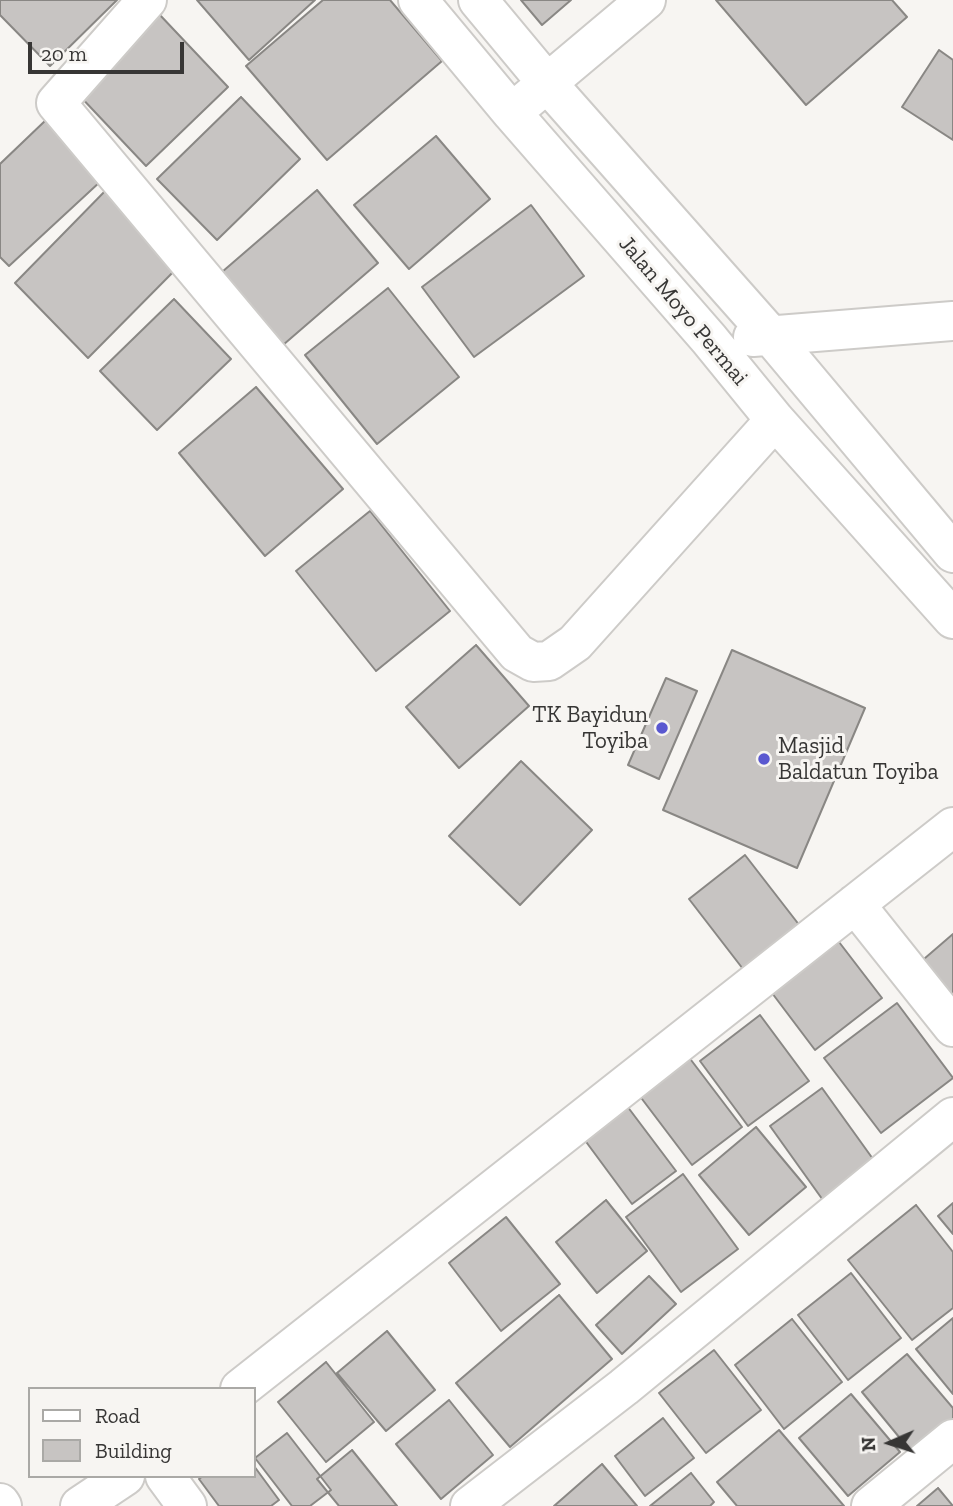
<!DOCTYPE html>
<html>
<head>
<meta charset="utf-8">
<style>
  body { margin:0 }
  #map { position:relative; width:953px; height:1506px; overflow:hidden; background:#f7f5f2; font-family:"Zilla Slab",serif }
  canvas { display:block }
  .legend { position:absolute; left:28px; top:1387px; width:228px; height:91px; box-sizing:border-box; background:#f7f5f2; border:2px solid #aaa9a6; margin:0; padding:9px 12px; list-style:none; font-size:21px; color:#373635 }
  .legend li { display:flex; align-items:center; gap:14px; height:35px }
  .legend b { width:35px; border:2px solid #aaa9a6 }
  .north { position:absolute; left:855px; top:1408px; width:70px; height:70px; -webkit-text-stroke:5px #f7f5f2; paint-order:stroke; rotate:267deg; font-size:19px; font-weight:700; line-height:28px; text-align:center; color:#373635 }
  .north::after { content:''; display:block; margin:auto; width:24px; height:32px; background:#373635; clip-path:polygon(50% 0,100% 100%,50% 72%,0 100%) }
  .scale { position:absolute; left:28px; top:42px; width:156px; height:32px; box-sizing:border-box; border:4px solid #373635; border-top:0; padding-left:9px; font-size:21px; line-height:24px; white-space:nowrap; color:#373635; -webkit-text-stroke:5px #f7f5f2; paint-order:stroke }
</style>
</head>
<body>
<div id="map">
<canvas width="953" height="1506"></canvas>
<ul class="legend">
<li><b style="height:9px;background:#fff"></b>Road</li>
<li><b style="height:19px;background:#c7c4c2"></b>Building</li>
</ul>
<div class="north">N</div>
<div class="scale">20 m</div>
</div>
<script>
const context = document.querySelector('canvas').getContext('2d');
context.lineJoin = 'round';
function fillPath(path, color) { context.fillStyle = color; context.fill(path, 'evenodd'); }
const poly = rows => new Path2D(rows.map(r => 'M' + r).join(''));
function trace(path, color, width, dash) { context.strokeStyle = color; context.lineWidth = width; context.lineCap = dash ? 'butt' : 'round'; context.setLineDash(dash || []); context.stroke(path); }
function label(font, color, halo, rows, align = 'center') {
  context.font = font + ' "Zilla Slab",serif'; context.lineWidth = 6; context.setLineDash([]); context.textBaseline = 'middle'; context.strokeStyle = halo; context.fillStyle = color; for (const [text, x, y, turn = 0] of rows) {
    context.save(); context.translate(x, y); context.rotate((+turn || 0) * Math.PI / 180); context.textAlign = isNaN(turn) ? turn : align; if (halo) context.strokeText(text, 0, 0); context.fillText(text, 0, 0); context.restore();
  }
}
const building = poly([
  [0,0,117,0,50,66,0,15,0,0],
  [197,0,315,0,249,60,197,0],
  [323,0,390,0,442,61,327,160,246,66,323,0],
  [521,0,571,0,542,25,521,0],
  [716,0,892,0,907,17,806,105,716,0],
  [159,14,228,87,146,166,77,93,159,14],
  [939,50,953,60,953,140,902,107,939,50],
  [241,97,300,159,217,240,157,179,241,97],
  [47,119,102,180,9,266,0,257,0,164,47,119],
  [436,136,490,199,409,269,354,205,436,136],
  [110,186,184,261,88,358,15,283,110,186],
  [317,190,378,263,283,345,222,272,317,190],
  [531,205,584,276,474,357,422,287,531,205],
  [388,288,459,377,377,444,305,355,388,288],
  [174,299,231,359,157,430,100,371,174,299],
  [256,387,343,489,265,556,179,453,256,387],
  [370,511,450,611,376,671,296,571,370,511],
  [476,645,529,706,459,768,406,707,476,645],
  [732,650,865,708,797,868,663,810,732,650],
  [666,678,697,691,659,779,628,765,666,678],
  [521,761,592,830,520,905,449,836,521,761],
  [745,855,800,926,743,969,689,899,745,855],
  [953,934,953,1004,917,965,953,934],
  [839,942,882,998,815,1050,772,993,839,942],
  [897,1003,953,1078,881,1133,824,1058,897,1003],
  [760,1015,809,1081,748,1126,700,1061,760,1015],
  [688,1056,742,1127,692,1165,639,1095,688,1056],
  [822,1088,878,1166,825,1203,770,1126,822,1088],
  [627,1106,676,1171,632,1204,584,1139,627,1106],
  [756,1127,806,1187,749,1235,699,1175,756,1127],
  [683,1174,738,1249,681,1292,626,1217,683,1174],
  [606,1200,647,1251,597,1293,556,1242,606,1200],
  [953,1203,953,1234,938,1216,953,1203],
  [916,1205,953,1252,953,1308,912,1340,848,1260,916,1205],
  [506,1217,560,1284,501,1331,449,1263,506,1217],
  [851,1273,901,1338,848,1380,798,1315,851,1273],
  [649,1276,676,1304,622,1354,596,1325,649,1276],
  [559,1295,612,1359,510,1447,456,1383,559,1295],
  [953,1318,953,1394,916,1349,953,1318],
  [792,1319,842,1382,784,1429,735,1365,792,1319],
  [387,1331,435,1390,386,1431,337,1373,387,1331],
  [714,1350,761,1410,706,1453,659,1393,714,1350],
  [907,1354,953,1408,953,1420,913,1454,862,1392,907,1354],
  [326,1362,374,1422,326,1462,278,1402,326,1362],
  [851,1394,900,1452,848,1496,799,1438,851,1394],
  [449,1400,493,1455,441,1499,396,1444,449,1400],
  [663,1418,694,1458,645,1496,615,1456,663,1418],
  [779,1430,844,1506,737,1506,717,1482,779,1430],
  [287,1433,331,1490,310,1506,292,1506,255,1458,287,1433],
  [352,1450,397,1506,339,1506,317,1479,352,1450],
  [602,1464,637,1506,554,1506,602,1464],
  [254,1466,279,1500,271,1506,219,1506,199,1479,203,1476,254,1476,254,1466],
  [691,1473,714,1502,710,1506,650,1506,691,1473],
  [938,1488,953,1506,917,1506,938,1488]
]);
fillPath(building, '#c7c4c2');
trace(building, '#898784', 2);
const minor = poly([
  [147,0,56,103,517,653,533,662,549,661,575,643,775,420],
  [418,0,512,113,709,339,775,420,953,619],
  [478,0,547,83,771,336,953,553],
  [527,100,646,0],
  [753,337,953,321],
  [855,904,953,1027],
  [240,1389,953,827],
  [165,1476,187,1506],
  [0,1503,2,1506],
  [80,1506,125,1476],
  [470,1506,624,1387,953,1117],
  [871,1506,953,1439]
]);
trace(minor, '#cdcbc8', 42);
trace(minor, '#fff', 38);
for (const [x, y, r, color] of [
  [662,728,7,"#5a58d0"],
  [764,759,7,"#5a58d0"]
]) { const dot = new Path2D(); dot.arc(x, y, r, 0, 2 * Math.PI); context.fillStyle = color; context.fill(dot); trace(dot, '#f7f5f2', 2.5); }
label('23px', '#373635', '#f7f5f2', [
  ["Jalan Moyo Permai",683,311,50]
]);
label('23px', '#373635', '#f7f5f2', [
  ["TK Bayidun",648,715],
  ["Toyiba",648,741],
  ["Masjid",778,746,"left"],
  ["Baldatun Toyiba",778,772,"left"]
], 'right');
</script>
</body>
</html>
